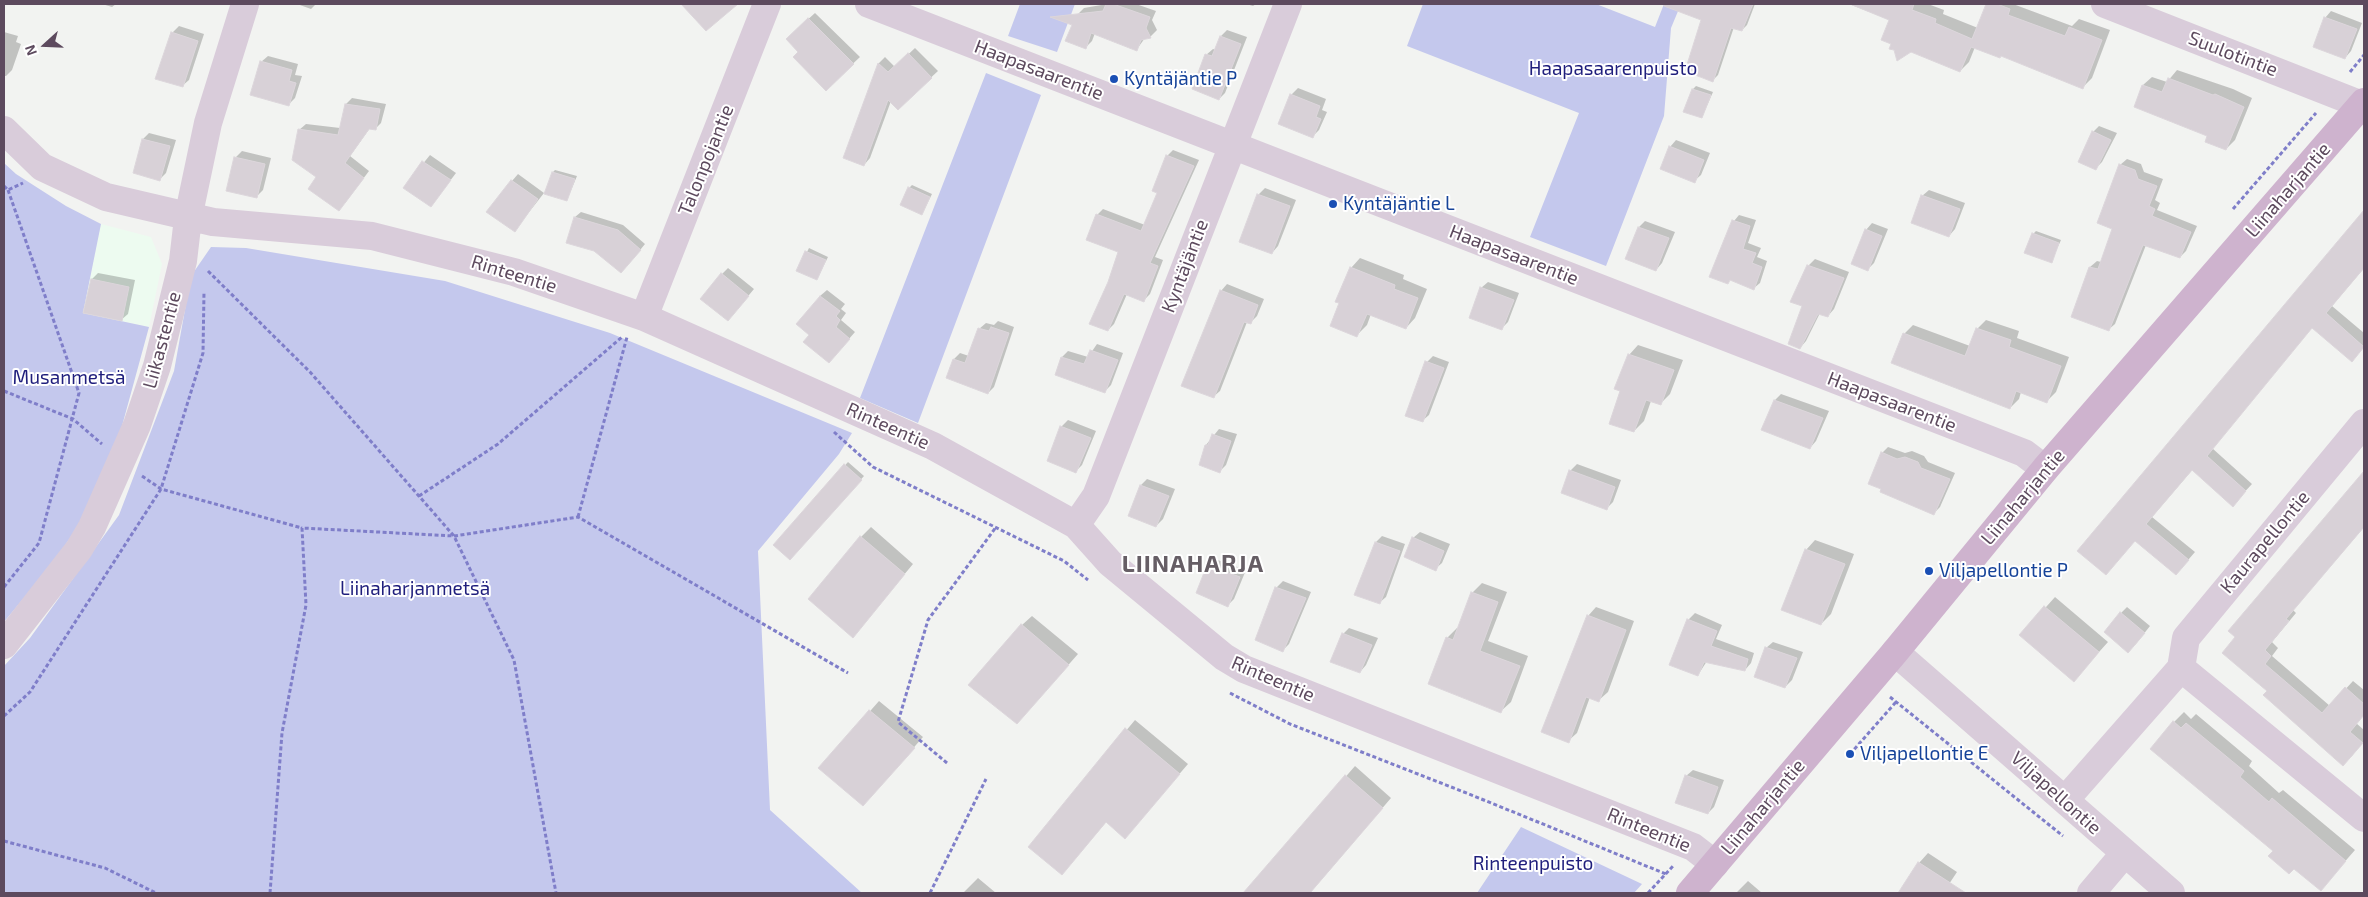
<!DOCTYPE html>
<html>
<head>
<meta charset="utf-8">
<style>
  body { margin:0 }
  #map { position:relative; width:2368px; height:897px; overflow:hidden; background:#f2f3f1; font-family:"Exo 2",sans-serif }
  canvas { display:block }
  .frame { position:absolute; inset:0; border:5px solid #5d4a5e; pointer-events:none }
  .north { position:absolute; left:20px; top:20px; width:50px; height:50px; -webkit-text-stroke:4px #fff; paint-order:stroke; rotate:250deg; font-size:14px; font-weight:700; line-height:20px; text-align:center; color:#5d4a5e }
  .north::after { content:''; display:block; margin:auto; width:18px; height:22px; background:#5d4a5e; clip-path:polygon(50% 0,100% 100%,50% 72%,0 100%) }
</style>
</head>
<body>
<div id="map">
<canvas width="2368" height="897"></canvas>
<div class="frame"></div>
<div class="north">N</div>
</div>
<script>
const context = document.querySelector('canvas').getContext('2d');
context.lineJoin = 'round';
function fillPath(path, color) { context.fillStyle = color; context.fill(path, 'evenodd'); }
const poly = rows => new Path2D(rows.map(r => 'M' + r).join(''));
function trace(path, color, width, dash) { context.strokeStyle = color; context.lineWidth = width; context.lineCap = dash ? 'butt' : 'round'; context.setLineDash(dash || []); context.stroke(path); }
function label(font, color, halo, rows, align = 'center') {
  context.font = font + ' "Exo 2",sans-serif'; context.lineWidth = 4; context.setLineDash([]); context.textBaseline = 'middle'; context.strokeStyle = halo; context.fillStyle = color; for (const [text, x, y, turn = 0] of rows) {
    context.save(); context.translate(x, y); context.rotate((+turn || 0) * Math.PI / 180); context.textAlign = isNaN(turn) ? turn : align; if (halo) context.strokeText(text, 0, 0); context.fillText(text, 0, 0); context.restore();
  }
}
fillPath(poly([
  [101,224,151,237,162,264,149,327,83,313]
]), '#edfbf0');
fillPath(poly([
  [1020,4,1075,4,1057,52,1008,36],
  [1423,4,1596,4,1655,27,1664,4,1681,4,1671,28,1664,116,1606,266,1530,237,1579,113,1407,46],
  [986,73,1041,95,918,423,860,398],
  [4,163,16,174,66,206,101,224,83,313,149,327,113,459,85,516,53,563,4,622],
  [211,247,246,248,445,281,610,333,852,433,839,454,758,551,770,810,862,893,4,893,4,666,30,638,119,515,174,371,191,276],
  [1521,827,1642,884,1634,893,1477,893]
]), '#c4c8ed');
fillPath(poly([
  [102,4,116,4,112,7],
  [297,4,316,4,311,9],
  [1107,4,1136,4,1156,11,1152,20,1157,30,1150,37,1145,38,1137,49,1095,33,1092,41,1086,47,1077,15,1084,8],
  [1246,4,1256,4,1253,6],
  [1698,4,1755,4,1747,25,1742,30,1734,27,1718,75,1713,80,1702,19,1693,16],
  [1849,4,1928,4,1944,10,1943,14,1978,28,1989,4,2013,4,2072,26,2079,19,2110,30,2092,78,2083,87,2001,55,1975,47,1969,62,1960,71,1893,43,1890,20],
  [2331,11,2362,23,2351,51,2345,58,2325,18],
  [815,13,860,57,826,89,800,52,794,32],
  [179,26,204,34,189,80,182,86,172,33],
  [1227,30,1247,37,1225,93,1219,99,1206,55,1213,49,1216,50,1221,36],
  [4,32,18,36,16,42,21,44,12,70,6,76,4,76],
  [915,48,938,71,898,108,891,101,870,158,864,165,845,157,879,63,885,57,895,67],
  [268,56,298,64,295,75,302,76,295,98,289,104,261,62],
  [2177,70,2233,89,2252,98,2235,140,2226,149,2209,135,2136,106,2143,85,2152,77,2167,82],
  [1696,86,1713,92,1702,117,1693,89],
  [1298,88,1326,99,1322,110,1327,112,1319,130,1313,136,1291,95],
  [352,98,386,104,381,123,375,129,370,128,350,156,369,171,345,203,318,177,299,130,306,124,340,128,346,104],
  [2099,126,2117,133,2102,162,2096,168,2093,132],
  [149,133,176,140,166,173,160,179,134,172,143,139],
  [1676,140,1710,153,1701,175,1694,181,1670,147],
  [1173,150,1199,160,1155,257,1163,260,1150,294,1144,300,1127,294,1114,324,1108,330,1110,282,1119,251,1097,215,1103,209,1145,225,1158,192,1167,156],
  [242,151,271,158,263,190,256,197,235,158],
  [430,155,456,173,431,206,404,187],
  [2127,159,2141,164,2144,172,2163,179,2155,200,2160,203,2157,210,2197,226,2186,251,2180,257,2146,245,2115,324,2108,330,2072,316,2090,267,2097,261,2101,262,2113,228,2120,165],
  [555,170,577,176,567,200,553,172],
  [518,174,544,193,515,230,512,181],
  [912,185,932,194,922,214,909,188],
  [1265,188,1296,200,1278,246,1272,253,1258,195],
  [1929,190,1965,203,1955,229,1949,236,1922,196],
  [581,212,623,225,645,244,627,266,575,217],
  [2364,214,2364,268,2332,306,2364,333,2364,347,2359,353,2313,326,2212,448,2252,484,2239,498,2193,469,2152,517,2195,552,2182,567,2135,540,2078,551],
  [1739,215,1756,220,1748,243,1761,248,1757,257,1767,261,1760,283,1754,288,1734,221],
  [1645,221,1675,232,1662,263,1656,270,1627,258,1639,227],
  [1872,223,1888,229,1874,263,1868,269,1866,230],
  [2036,231,2061,240,2051,262,2033,234],
  [809,248,828,257,817,279,798,270],
  [1360,258,1404,275,1403,279,1427,289,1415,318,1406,328,1371,314,1367,325,1357,335,1351,268],
  [1815,259,1849,272,1834,309,1828,316,1820,313,1806,341,1800,348,1808,266],
  [728,268,754,289,734,313,722,274],
  [98,273,135,280,128,314,121,320,85,312,92,279],
  [1488,282,1519,293,1508,322,1502,328,1481,288],
  [1227,284,1264,299,1257,316,1250,323,1247,322,1220,391,1213,397,1221,291],
  [827,290,845,304,841,309,846,313,841,320,855,332,835,355,810,335,820,296],
  [1986,320,2019,331,2017,338,2069,357,2056,392,2047,401,2021,392,2019,399,2010,408,1904,334,1913,325,1970,346,1977,329],
  [998,321,1014,327,994,387,988,393,954,359,960,353,969,356,979,329,986,323,994,325],
  [1097,344,1123,353,1111,385,1105,391,1062,357,1068,351,1088,357],
  [1638,345,1683,360,1670,394,1660,404,1651,401,1644,421,1634,431,1629,355],
  [1433,356,1449,362,1429,415,1422,421,1427,362],
  [1781,394,1829,411,1816,441,1810,448,1763,430,1775,400],
  [1068,420,1096,431,1082,465,1075,472,1061,427],
  [1219,429,1237,434,1226,465,1219,472,1206,445],
  [1888,447,1905,453,1912,451,1924,456,1928,462,1955,473,1940,507,1934,513,1882,453],
  [848,462,864,476,790,558,774,545],
  [1577,464,1621,480,1613,502,1606,509,1570,471],
  [2364,474,2364,527,2293,610,2296,613,2272,642,2278,648,2272,656,2330,706,2353,681,2364,690,2364,714,2356,723,2364,730,2364,741,2351,757,2224,652],
  [1147,479,1175,489,1163,519,1156,526,1130,515,1141,485],
  [871,527,913,564,853,636,861,537],
  [1420,532,1450,544,1442,563,1435,569,1413,538],
  [1382,536,1405,544,1386,597,1379,603,1356,594,1376,542],
  [1815,540,1854,554,1831,614,1821,624,1806,550],
  [1215,559,1246,570,1234,599,1228,605,1197,593,1208,565],
  [1283,581,1311,592,1289,644,1283,650,1276,588],
  [1482,583,1507,592,1488,641,1528,656,1511,702,1501,711,1447,638,1457,628,1459,629,1472,593],
  [2055,597,2108,642,2074,680,2021,635],
  [1596,607,1634,621,1608,692,1599,700,1590,697,1577,733,1568,741,1588,616],
  [2127,607,2150,626,2135,645,2121,613],
  [1695,613,1722,625,1716,639,1754,653,1751,663,1745,670,1707,661,1698,675,1688,620],
  [1032,616,1078,654,1026,713,1022,625],
  [1349,628,1378,638,1366,665,1360,672,1343,634],
  [1773,642,1803,652,1792,680,1785,687,1766,648],
  [879,701,923,737,873,794,820,768],
  [2184,712,2191,719,2196,714,2252,761,2249,766,2279,793,2283,790,2355,850,2321,889,2275,851,2174,722],
  [1135,720,1188,764,1125,837,1107,821,1062,874,1029,847],
  [1355,766,1391,798,1310,893,1256,893,1249,888],
  [1693,770,1724,780,1714,807,1708,813,1686,776],
  [1928,853,1957,872,1943,893,1899,893,1919,863],
  [978,878,996,893,963,893],
  [1748,881,1762,893,1736,893]
]), '#0003');
const building = poly([
  [681,4,738,4,706,31,681,4],
  [1106,4,1113,4,1150,17,1146,28,1151,38,1141,40,1137,51,1091,33,1086,49,1065,41,1072,25,1050,17,1103,11,1106,4],
  [1664,4,1753,4,1742,31,1731,28,1713,82,1685,71,1701,20,1664,6,1664,4],
  [1850,4,1914,4,1912,10,1936,19,1935,23,1972,39,1986,4,1997,4,2010,9,2008,15,2065,36,2069,27,2102,40,2083,89,2001,56,2000,58,1971,47,1960,72,1911,52,1897,61,1894,50,1889,49,1891,44,1881,40,1889,20,1850,4],
  [2324,17,2357,29,2345,59,2313,47,2324,17],
  [808,18,854,64,826,91,793,57,798,52,786,39,808,18],
  [171,32,198,41,183,87,155,79,171,32],
  [1220,36,1241,44,1219,100,1192,89,1205,54,1212,56,1220,36],
  [908,53,932,78,898,110,888,100,864,166,843,158,878,63,888,72,908,53],
  [260,61,292,70,289,81,296,83,289,106,250,95,260,61],
  [2168,78,2213,95,2215,94,2244,107,2226,150,2205,142,2207,136,2134,107,2142,85,2162,92,2168,78],
  [1692,89,1711,95,1702,118,1683,112,1692,89],
  [1290,94,1320,106,1316,117,1321,119,1313,138,1278,124,1290,94],
  [345,104,380,109,376,130,369,129,345,163,364,178,339,211,308,189,316,177,292,160,298,129,338,135,345,104],
  [2092,131,2111,140,2096,170,2078,162,2092,131],
  [142,139,170,146,160,181,133,173,142,139],
  [1669,146,1704,160,1695,183,1660,169,1669,146],
  [1166,155,1194,166,1150,263,1158,266,1144,302,1124,294,1108,331,1089,324,1108,282,1118,252,1086,240,1096,214,1141,231,1157,193,1152,191,1166,155],
  [234,157,265,164,257,198,226,191,234,157],
  [422,161,451,180,431,207,403,188,422,161],
  [2119,164,2135,170,2138,179,2157,186,2149,206,2155,209,2152,216,2191,232,2180,258,2143,245,2109,331,2071,317,2089,267,2098,269,2112,229,2097,223,2119,164],
  [552,172,575,179,567,201,544,194,552,172],
  [511,180,538,199,515,232,486,212,511,180],
  [908,187,930,197,922,215,900,205,908,187],
  [1257,194,1290,206,1272,254,1239,242,1257,194],
  [1921,195,1960,209,1949,237,1911,223,1921,195],
  [2364,210,2364,268,2326,313,2364,347,2352,362,2312,328,2207,456,2246,491,2233,507,2192,470,2146,524,2189,560,2176,575,2135,541,2106,575,2077,551,2364,210],
  [574,217,618,230,641,250,621,273,594,251,566,243,574,217],
  [1732,220,1750,226,1743,249,1756,253,1752,263,1762,267,1754,290,1730,280,1728,284,1709,277,1732,220],
  [1638,227,1669,238,1656,271,1625,259,1638,227],
  [1865,229,1882,236,1868,271,1851,264,1865,229],
  [2032,233,2059,243,2052,263,2024,253,2032,233],
  [805,251,826,260,817,280,796,271,805,251],
  [1807,265,1844,278,1828,317,1818,314,1800,349,1788,344,1802,306,1790,302,1807,265],
  [1350,267,1395,285,1394,289,1418,298,1406,329,1367,314,1357,337,1330,326,1339,303,1335,302,1350,267],
  [721,273,749,296,728,321,700,299,721,273],
  [91,279,129,287,122,321,83,313,91,279],
  [1480,287,1514,300,1502,330,1469,318,1480,287],
  [1220,290,1258,305,1251,324,1244,322,1214,398,1181,386,1220,290],
  [820,296,840,311,836,316,840,320,836,327,850,339,829,363,803,342,809,335,796,324,820,296],
  [991,327,1009,333,988,394,946,378,953,359,965,363,978,328,989,331,991,327],
  [1976,328,2011,340,2009,347,2061,366,2047,403,2016,391,2010,409,1891,363,1903,333,1965,356,1976,328],
  [1090,350,1118,360,1105,393,1055,375,1061,357,1084,364,1090,350],
  [1628,354,1674,370,1661,405,1646,400,1634,432,1609,424,1620,391,1614,389,1628,354],
  [1425,361,1444,368,1423,422,1405,416,1425,361],
  [1774,400,1823,418,1810,449,1761,430,1774,400],
  [1060,426,1091,438,1076,473,1047,461,1060,426],
  [1212,434,1231,441,1220,473,1199,465,1205,445,1208,445,1212,434],
  [1881,452,1897,459,1905,457,1918,462,1921,468,1950,479,1934,515,1880,492,1881,489,1868,484,1881,452],
  [844,464,862,480,790,560,773,545,844,464],
  [1569,470,1615,487,1607,510,1561,493,1569,470],
  [2364,471,2364,527,2286,619,2289,621,2265,650,2271,656,2265,664,2322,713,2345,687,2364,704,2364,715,2350,732,2363,743,2343,766,2263,695,2267,691,2222,653,2235,637,2228,631,2364,471],
  [1140,485,1169,496,1156,527,1128,516,1140,485],
  [860,536,905,574,853,638,808,599,860,536],
  [1412,537,1444,551,1436,571,1404,557,1412,537],
  [1375,542,1400,551,1380,604,1354,595,1375,542],
  [1805,549,1845,564,1821,625,1781,610,1805,549],
  [1207,565,1240,577,1228,607,1196,593,1207,565],
  [1275,587,1306,598,1283,652,1255,640,1275,587],
  [1471,592,1498,602,1480,651,1520,666,1501,713,1428,684,1446,637,1453,640,1471,592],
  [2044,606,2099,652,2074,682,2019,635,2044,606],
  [2120,612,2145,633,2128,653,2104,632,2120,612],
  [1587,615,1626,630,1599,702,1586,697,1569,743,1541,732,1587,615],
  [1687,619,1717,631,1711,646,1748,659,1745,671,1704,662,1698,676,1669,665,1687,619],
  [1021,624,1069,665,1017,724,968,685,1021,624],
  [1342,633,1372,645,1360,673,1330,662,1342,633],
  [1765,647,1797,658,1785,688,1754,677,1765,647],
  [869,710,915,748,863,806,818,768,869,710],
  [2173,721,2181,728,2186,723,2244,771,2240,777,2269,802,2272,798,2346,861,2321,891,2294,869,2289,874,2268,856,2273,851,2150,749,2173,721],
  [1125,728,1180,774,1125,839,1106,822,1062,875,1028,847,1125,728],
  [1345,775,1383,808,1310,893,1243,893,1345,775],
  [1685,775,1718,787,1708,814,1675,803,1685,775],
  [1918,862,1966,893,1898,893,1918,862]
]);
fillPath(building, '#d8d1d7');
trace(building, '#dcd6db', 1);
trace(poly([
  [2350,72,2364,55],
  [4,186,8,190,23,183],
  [2233,209,2316,113],
  [208,271,310,372,454,536,514,660,556,893],
  [4,391,73,419,102,444],
  [834,432,873,467,1064,561,1088,580],
  [142,476,161,489,302,528],
  [419,496,498,444,622,337],
  [578,517,627,337],
  [4,587,39,543,79,393,8,190],
  [1230,693,1290,724,1469,794,1666,874],
  [1890,697,2063,836],
  [4,716,30,692,161,489,203,353,204,292],
  [1850,754,1896,702],
  [947,763,898,722,928,620,996,527],
  [4,841,105,868,156,893],
  [270,893,282,733,306,605,302,528,454,536,578,517,848,673],
  [930,893,986,779],
  [1648,893,1673,866]
]), '#7f7ec9', 3, [4, 2.5]);
trace(poly([
  [869,4,2024,453,2045,469],
  [2105,4,2362,105],
  [4,130,42,167,106,197,213,222,372,236,514,272,644,317,933,446,1076,525,1110,563,1224,657,1244,669,1693,847,1715,864],
  [644,317,767,4],
  [1076,525,1096,496,1288,4],
  [4,645,79,549,92,527,137,425,157,366,183,261,188,218,208,123,245,4],
  [1895,652,2171,893],
  [2181,668,2186,638,2364,423],
  [2065,800,2181,668,2364,818],
  [2091,893,2124,854]
]), '#d9ccda', 28);
trace(poly([
  [1690,893,1895,652,2045,469,2364,102]
]), '#ceb3ce', 28);
for (const [x, y, r, color] of [
  [1114,79,5,"#1a4fb4"],
  [1333,204,5,"#1a4fb4"],
  [1929,571,5,"#1a4fb4"],
  [1850,754,5,"#1a4fb4"]
]) { const dot = new Path2D(); dot.arc(x, y, r, 0, 2 * Math.PI); context.fillStyle = color; context.fill(dot); trace(dot, '#fff', 2); }
label('19px', '#5d4a5e', '#fff', [
  ["Suulotintie",2233,54,21],
  ["Haapasaarentie",1039,70,21],
  ["Talonpojantie",706,160,-68],
  ["Liinaharjantie",2288,190,-49],
  ["Haapasaarentie",1514,255,21],
  ["Kyntäjäntie",1185,266,-69],
  ["Rinteentie",514,274,17],
  ["Liikastentie",162,340,-75],
  ["Haapasaarentie",1892,402,21],
  ["Rinteentie",888,426,24],
  ["Liinaharjantie",2023,497,-50],
  ["Kaurapellontie",2265,542,-50],
  ["Rinteentie",1273,679,23],
  ["Viljapellontie",2056,793,42],
  ["Liinaharjantie",1763,807,-50],
  ["Rinteentie",1649,830,22]
]);
label('19px', '#1f1e7c', '#fff', [
  ["Haapasaarenpuisto",1613,69],
  ["Musanmetsä",69,378],
  ["Liinaharjanmetsä",415,589],
  ["Rinteenpuisto",1533,864]
]);
label('19px', '#164399', '#fff', [
  ["Kyntäjäntie P",1124,79],
  ["Kyntäjäntie L",1343,204],
  ["Viljapellontie P",1939,571],
  ["Viljapellontie E",1860,754]
], 'left');
context.letterSpacing = '1px';
label('bold 24px', '#665e65', '#fff', [
  ["LIINAHARJA",1193,564]
]);
context.letterSpacing = '0px';
</script>
</body>
</html>
